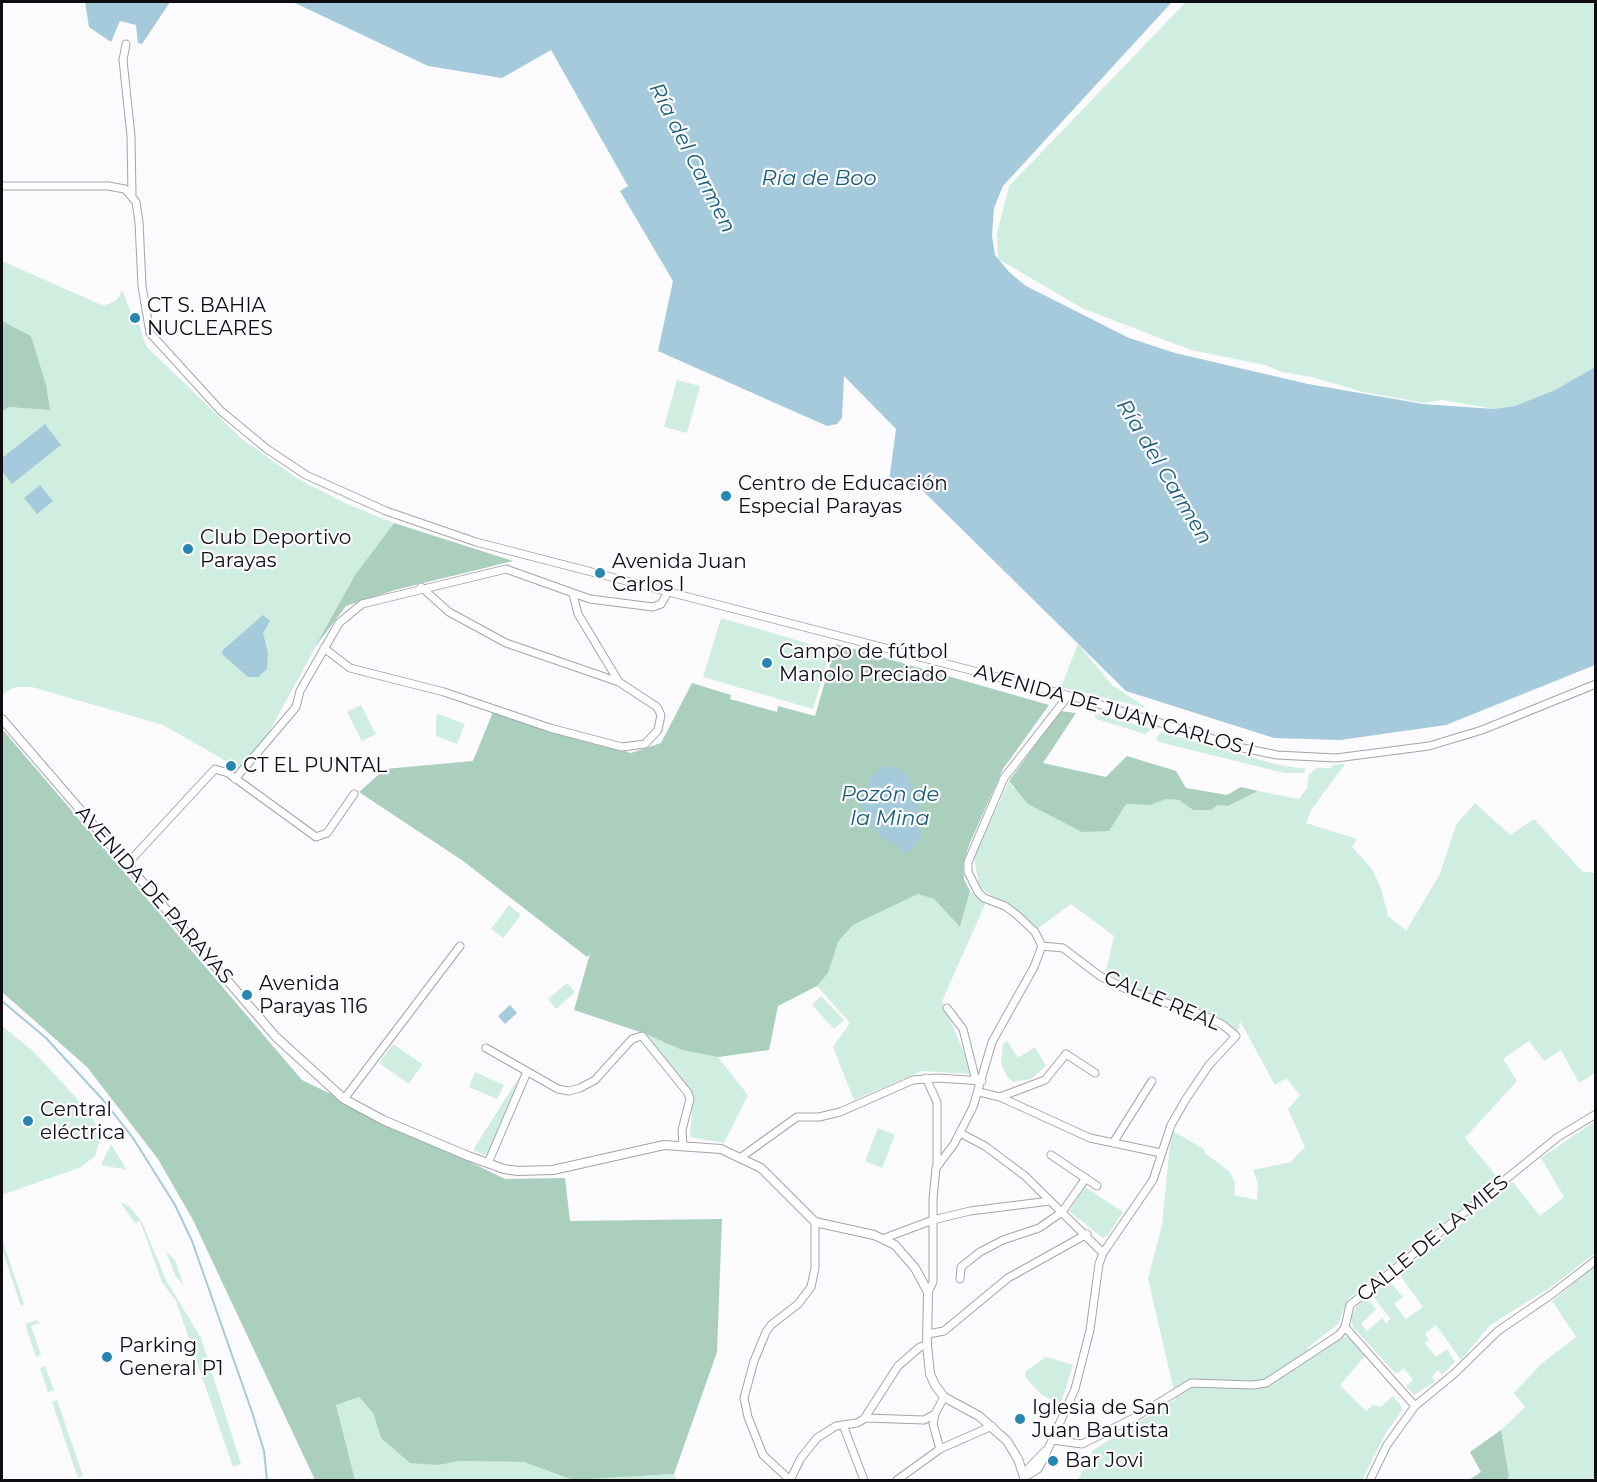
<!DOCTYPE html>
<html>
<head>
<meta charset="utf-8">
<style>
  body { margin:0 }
  #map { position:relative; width:1597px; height:1482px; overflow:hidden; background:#fbfafd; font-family:Montserrat,sans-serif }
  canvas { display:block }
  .frame { position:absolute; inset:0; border:3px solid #0f0d12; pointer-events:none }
</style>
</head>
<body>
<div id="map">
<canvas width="1597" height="1482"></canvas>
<div class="frame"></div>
</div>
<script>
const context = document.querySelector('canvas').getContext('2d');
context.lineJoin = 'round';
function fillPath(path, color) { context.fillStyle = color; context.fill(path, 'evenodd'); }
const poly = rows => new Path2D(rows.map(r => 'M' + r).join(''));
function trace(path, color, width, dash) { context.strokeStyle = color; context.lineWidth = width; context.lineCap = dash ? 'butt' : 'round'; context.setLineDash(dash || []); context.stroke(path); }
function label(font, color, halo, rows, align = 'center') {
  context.font = font + ' Montserrat,sans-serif'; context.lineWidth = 4.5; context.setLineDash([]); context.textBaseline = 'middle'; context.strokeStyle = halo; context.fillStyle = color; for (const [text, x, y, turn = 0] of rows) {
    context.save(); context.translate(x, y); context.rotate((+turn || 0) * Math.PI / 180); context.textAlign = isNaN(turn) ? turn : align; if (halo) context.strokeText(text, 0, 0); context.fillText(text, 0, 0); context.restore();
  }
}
fillPath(poly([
  [1186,2,1595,2,1595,367,1555,390,1515,406,1494,409,1442,400,1425,403,1363,392,1312,377,1282,372,1265,365,1191,350,1084,309,998,259,997,233,1009,186],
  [2,261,104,306,117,300,122,290,135,322,138,321,146,346,242,439,298,479,347,504,394,523,355,575,269,732,240,769,163,725,32,687,16,687,2,694,2,412,9,407,49,410,31,336,2,321],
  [677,380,700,386,687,433,664,427],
  [721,618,831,650,813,709,703,677],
  [1078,644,1112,685,1147,708,1061,687],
  [361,705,376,734,362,741,347,712],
  [439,714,465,724,457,744,436,736,436,716],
  [1094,714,1152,729,1145,734,1096,719],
  [1161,732,1279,765,1306,769,1304,773,1284,773,1159,742,1156,738],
  [1345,764,1311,810,1306,823,1357,839,1352,847,1372,869,1381,888,1388,916,1406,931,1440,874,1456,825,1475,803,1510,835,1534,819,1582,871,1595,873,1595,1073,1579,1083,1561,1050,1544,1061,1529,1041,1503,1059,1517,1081,1465,1138,1499,1179,1348,1299,1338,1324,1307,1348,1314,1357,1341,1337,1348,1337,1365,1356,1340,1385,1366,1411,1373,1405,1381,1407,1393,1396,1401,1406,1402,1410,1386,1433,1362,1480,1078,1480,1093,1450,1176,1399,1148,1279,1162,1225,1170,1145,1173,1131,1204,1149,1205,1153,1230,1172,1235,1183,1234,1195,1257,1200,1258,1184,1253,1170,1291,1162,1305,1147,1288,1109,1300,1095,1286,1078,1275,1085,1240,1021,1238,1031,1204,1011,1139,992,1106,972,1114,936,1071,904,1037,929,1008,903,990,895,979,886,974,857,1009,781,1013,788,1126,804,1150,805,1166,799,1179,800,1193,810,1218,805,1228,806,1258,791,1299,799,1307,788,1309,774,1317,768,1331,768,1332,765],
  [970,891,986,902,942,1001,973,1074,922,1071,854,1100,833,1047,850,1023,817,986,828,973,833,949,853,925,918,894,934,899,960,927],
  [509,905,521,915,503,938,491,929],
  [567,983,575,992,556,1009,548,999],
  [821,996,844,1020,834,1029,812,1005],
  [2,1026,34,1052,91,1114,101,1136,95,1156,81,1167,2,1195],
  [646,1034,682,1050,718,1057,748,1095,724,1143,690,1137,693,1096],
  [1007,1041,1018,1058,1035,1047,1046,1066,1031,1079,1013,1082,1007,1076,1001,1064,1003,1044],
  [393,1044,422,1064,409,1084,379,1063],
  [475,1072,504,1085,497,1099,469,1087],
  [521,1074,487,1156,473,1150],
  [1595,1121,1595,1253,1551,1287,1490,1325,1461,1360,1436,1325,1425,1334,1429,1340,1425,1343,1436,1357,1447,1349,1455,1362,1442,1375,1438,1370,1432,1377,1435,1381,1414,1395,1406,1386,1413,1380,1404,1368,1396,1374,1353,1327,1351,1317,1357,1306,1366,1297,1376,1309,1361,1324,1367,1331,1382,1318,1386,1323,1391,1319,1371,1294,1389,1280,1403,1297,1394,1304,1406,1319,1423,1307,1399,1274,1513,1182,1540,1216,1564,1197,1541,1158],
  [878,1128,895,1135,882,1168,865,1161],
  [111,1144,127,1170,101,1165],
  [1085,1187,1123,1212,1107,1236,1103,1238,1069,1211],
  [120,1202,129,1206,142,1222,166,1280,201,1338,241,1464,233,1467,176,1301,162,1282,140,1221,135,1223],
  [2,1239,24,1304,21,1306,2,1249],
  [166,1251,175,1260,184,1286,175,1275],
  [1595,1266,1595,1480,1507,1480,1509,1476,1501,1430,1525,1407,1514,1393,1541,1364,1576,1337,1552,1301],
  [37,1320,40,1323,31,1326,41,1355,36,1357,25,1324],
  [1046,1357,1073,1365,1061,1403,1043,1396,1026,1378,1025,1372],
  [45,1366,54,1390,48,1392,40,1368],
  [359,1397,373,1413,381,1438,439,1465,459,1461,524,1462,573,1480,674,1474,677,1480,355,1480,336,1405],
  [57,1400,83,1476,78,1478,52,1402]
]), '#d0eedf');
fillPath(poly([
  [2,321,31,336,46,385,50,410,9,407,2,412],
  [394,523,513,561,395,590,346,606,315,647,355,575],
  [836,644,1049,705,1003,769,969,845,963,864,964,879,970,891,960,927,934,899,918,894,853,925,838,942,828,973,817,986,778,1006,769,1050,718,1057,682,1050,646,1034,574,1010,590,954,587,957,463,861,359,792,385,769,473,761,493,712,631,753,661,743,692,683,731,695,730,699,777,712,778,706,815,716],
  [1060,711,1076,713,1043,763,1106,777,1127,756,1176,771,1186,788,1227,795,1241,787,1258,791,1228,806,1218,805,1211,810,1193,810,1179,800,1166,799,1150,805,1126,804,1109,831,1082,832,1028,804,1009,781],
  [2,729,302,1080,505,1179,565,1178,570,1221,722,1219,717,1352,674,1474,573,1480,524,1462,459,1461,439,1465,410,1463,381,1438,373,1413,359,1397,336,1405,355,1480,315,1480,193,1220,158,1159,87,1067,2,992],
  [1501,1430,1509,1476,1507,1480,1469,1480,1481,1472,1470,1452]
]), '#aacfbd');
fillPath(poly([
  [85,2,170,2,142,44,138,43,136,25,120,21,111,42,89,27],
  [293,2,1172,2,1003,186,994,208,992,236,995,255,1009,272,1026,286,1129,338,1175,353,1308,384,1423,404,1494,409,1515,406,1555,390,1595,367,1595,665,1446,725,1340,740,1274,738,1126,691,922,490,888,489,896,429,844,376,842,418,837,424,827,426,658,351,673,281,620,191,628,186,551,50,502,78,428,66],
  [45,424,61,445,12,484,2,471,2,458],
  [40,485,53,501,37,514,24,498],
  [263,615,270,621,263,633,268,653,267,669,258,677,248,677,222,654,223,650],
  [886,766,901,769,909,779,919,814,921,838,907,853,901,852,897,845,881,838,866,818,862,805,870,777],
  [510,1005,517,1013,505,1024,498,1016]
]), '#a4cadb');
trace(poly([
  [2,1001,46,1038,104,1101,133,1138,175,1205,192,1241,252,1412,264,1451,267,1480]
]), '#a4cadb', 2);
const minor = poly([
  [126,44,123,60,131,136,132,194],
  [2,186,108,186,125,189,136,202,139,222,142,286,150,333,221,411,267,449,306,475,386,511,476,542,1082,699,1243,748,1277,755,1336,758,1429,746,1482,730,1596,684],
  [573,594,578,614,619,682],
  [324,648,350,668,444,692,550,728,622,747,645,744,658,730,661,715,657,707,619,682,506,643,449,612,421,587],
  [235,779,296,707,300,691,339,623,362,604,506,569,590,599,653,607,661,604,668,592],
  [127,864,215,769,228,773,316,837,327,833,354,794],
  [1042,946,1035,932,1017,915,1005,906,984,898,978,892,968,872,968,862,1004,778,1068,696],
  [947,1008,963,1029,976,1081],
  [486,1048,558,1089,569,1091,580,1088,595,1080,632,1039,642,1036,688,1093,690,1099,682,1130,683,1145],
  [926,1078,937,1102,937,1165],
  [979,1092,1000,1097,1090,1138,1161,1153],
  [1000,1097,1045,1080,1066,1054,1095,1073],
  [344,1099,460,946],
  [960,1133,985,1146,1025,1176,1103,1253],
  [1113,1143,1152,1081],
  [1051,1155,1097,1186],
  [740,1158,797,1117,819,1117,840,1112,913,1080,938,1078,982,1081],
  [488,1163,527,1072],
  [885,1238,933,1220,970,1211,1050,1201],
  [960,1279,961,1267,980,1252,1003,1240,1039,1228,1062,1212,1086,1178],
  [928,1292,933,1282,933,1199,936,1168,954,1144,973,1107,992,1042,1034,967,1042,946],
  [1345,1327,1415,1406],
  [928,1334,944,1331,1008,1278,1087,1234],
  [935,1414,933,1424,940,1449],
  [866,1418,924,1420,935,1414,944,1397],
  [843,1425,864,1480],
  [1052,1440,1082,1444,1134,1418,1191,1383,1253,1385,1266,1383,1339,1335,1345,1327,1350,1305,1360,1297,1558,1137,1596,1114],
  [1024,1473,1045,1451],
  [1025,1477,1038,1469,1043,1460,1075,1389,1090,1330,1099,1264,1103,1253,1153,1180,1171,1125,1186,1099,1209,1065,1236,1036,1223,1025,1201,1014,1132,992,1100,976,1063,948,1042,946],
  [790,1480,763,1455,748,1417,744,1398,754,1361,766,1332,771,1325,798,1304,811,1287,815,1268,815,1222],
  [790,1480,801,1458,817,1438,836,1426,857,1423,864,1419,898,1366,920,1347,927,1345],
  [897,1480,940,1449,992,1426],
  [1370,1480,1387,1445,1415,1406,1455,1373,1498,1331,1552,1294,1596,1260]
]);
const tertiary = poly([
  [2,719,276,1037,344,1099,383,1120,468,1156,504,1169,518,1171,553,1170,664,1145,721,1149,761,1168,815,1222,874,1235,895,1245,915,1268,928,1292,927,1345,930,1374,935,1385,944,1397,979,1416,1007,1441,1018,1459,1025,1480]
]);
trace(minor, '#a7a2b1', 9);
trace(tertiary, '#a7a2b1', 10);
trace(minor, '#fff', 7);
trace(tertiary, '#fff', 8);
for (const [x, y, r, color] of [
  [135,318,6,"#2785b2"],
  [726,496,6,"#2785b2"],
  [188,549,6,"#2785b2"],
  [600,573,6,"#2785b2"],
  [767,663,6,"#2785b2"],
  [231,766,6,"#2785b2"],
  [247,995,6,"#2785b2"],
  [28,1121,6,"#2785b2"],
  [107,1357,6,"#2785b2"],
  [1020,1419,6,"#2785b2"],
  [1053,1461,6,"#2785b2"]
]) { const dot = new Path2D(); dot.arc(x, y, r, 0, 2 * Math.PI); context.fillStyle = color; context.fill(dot); trace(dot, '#fbfafd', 2); }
label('20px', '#0f0d12', '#fbfafd', [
  ["CT S. BAHIA",147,306],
  ["NUCLEARES",147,329],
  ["Centro de Educación",738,484],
  ["Especial Parayas",738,507],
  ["Club Deportivo",200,538],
  ["Parayas",200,561],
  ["Avenida Juan",612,562],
  ["Carlos I",612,585],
  ["Campo de fútbol",779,652],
  ["Manolo Preciado",779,675],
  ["CT EL PUNTAL",243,766],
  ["Avenida",259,984],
  ["Parayas 116",259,1007],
  ["Central",40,1110],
  ["eléctrica",40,1133],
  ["Parking",119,1346],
  ["General P1",119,1369],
  ["Iglesia de San",1032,1408],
  ["Juan Bautista",1032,1431],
  ["Bar Jovi",1065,1461]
], 'left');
label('20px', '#0f0d12', '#fbfafd', [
  ["AVENIDA DE JUAN CARLOS I",1114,711,16],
  ["AVENIDA DE PARAYAS",154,895,49],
  ["CALLE REAL",1162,1001,23],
  ["CALLE DE LA MIES",1433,1239,-39]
]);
label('italic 21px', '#1a5e77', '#fbfafd', [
  ["Ría del Carmen",692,158,63],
  ["Ría de Boo",819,179],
  ["Ría del Carmen",1164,472,59],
  ["Pozón de",890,795],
  ["la Mina",890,819]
]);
</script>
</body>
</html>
